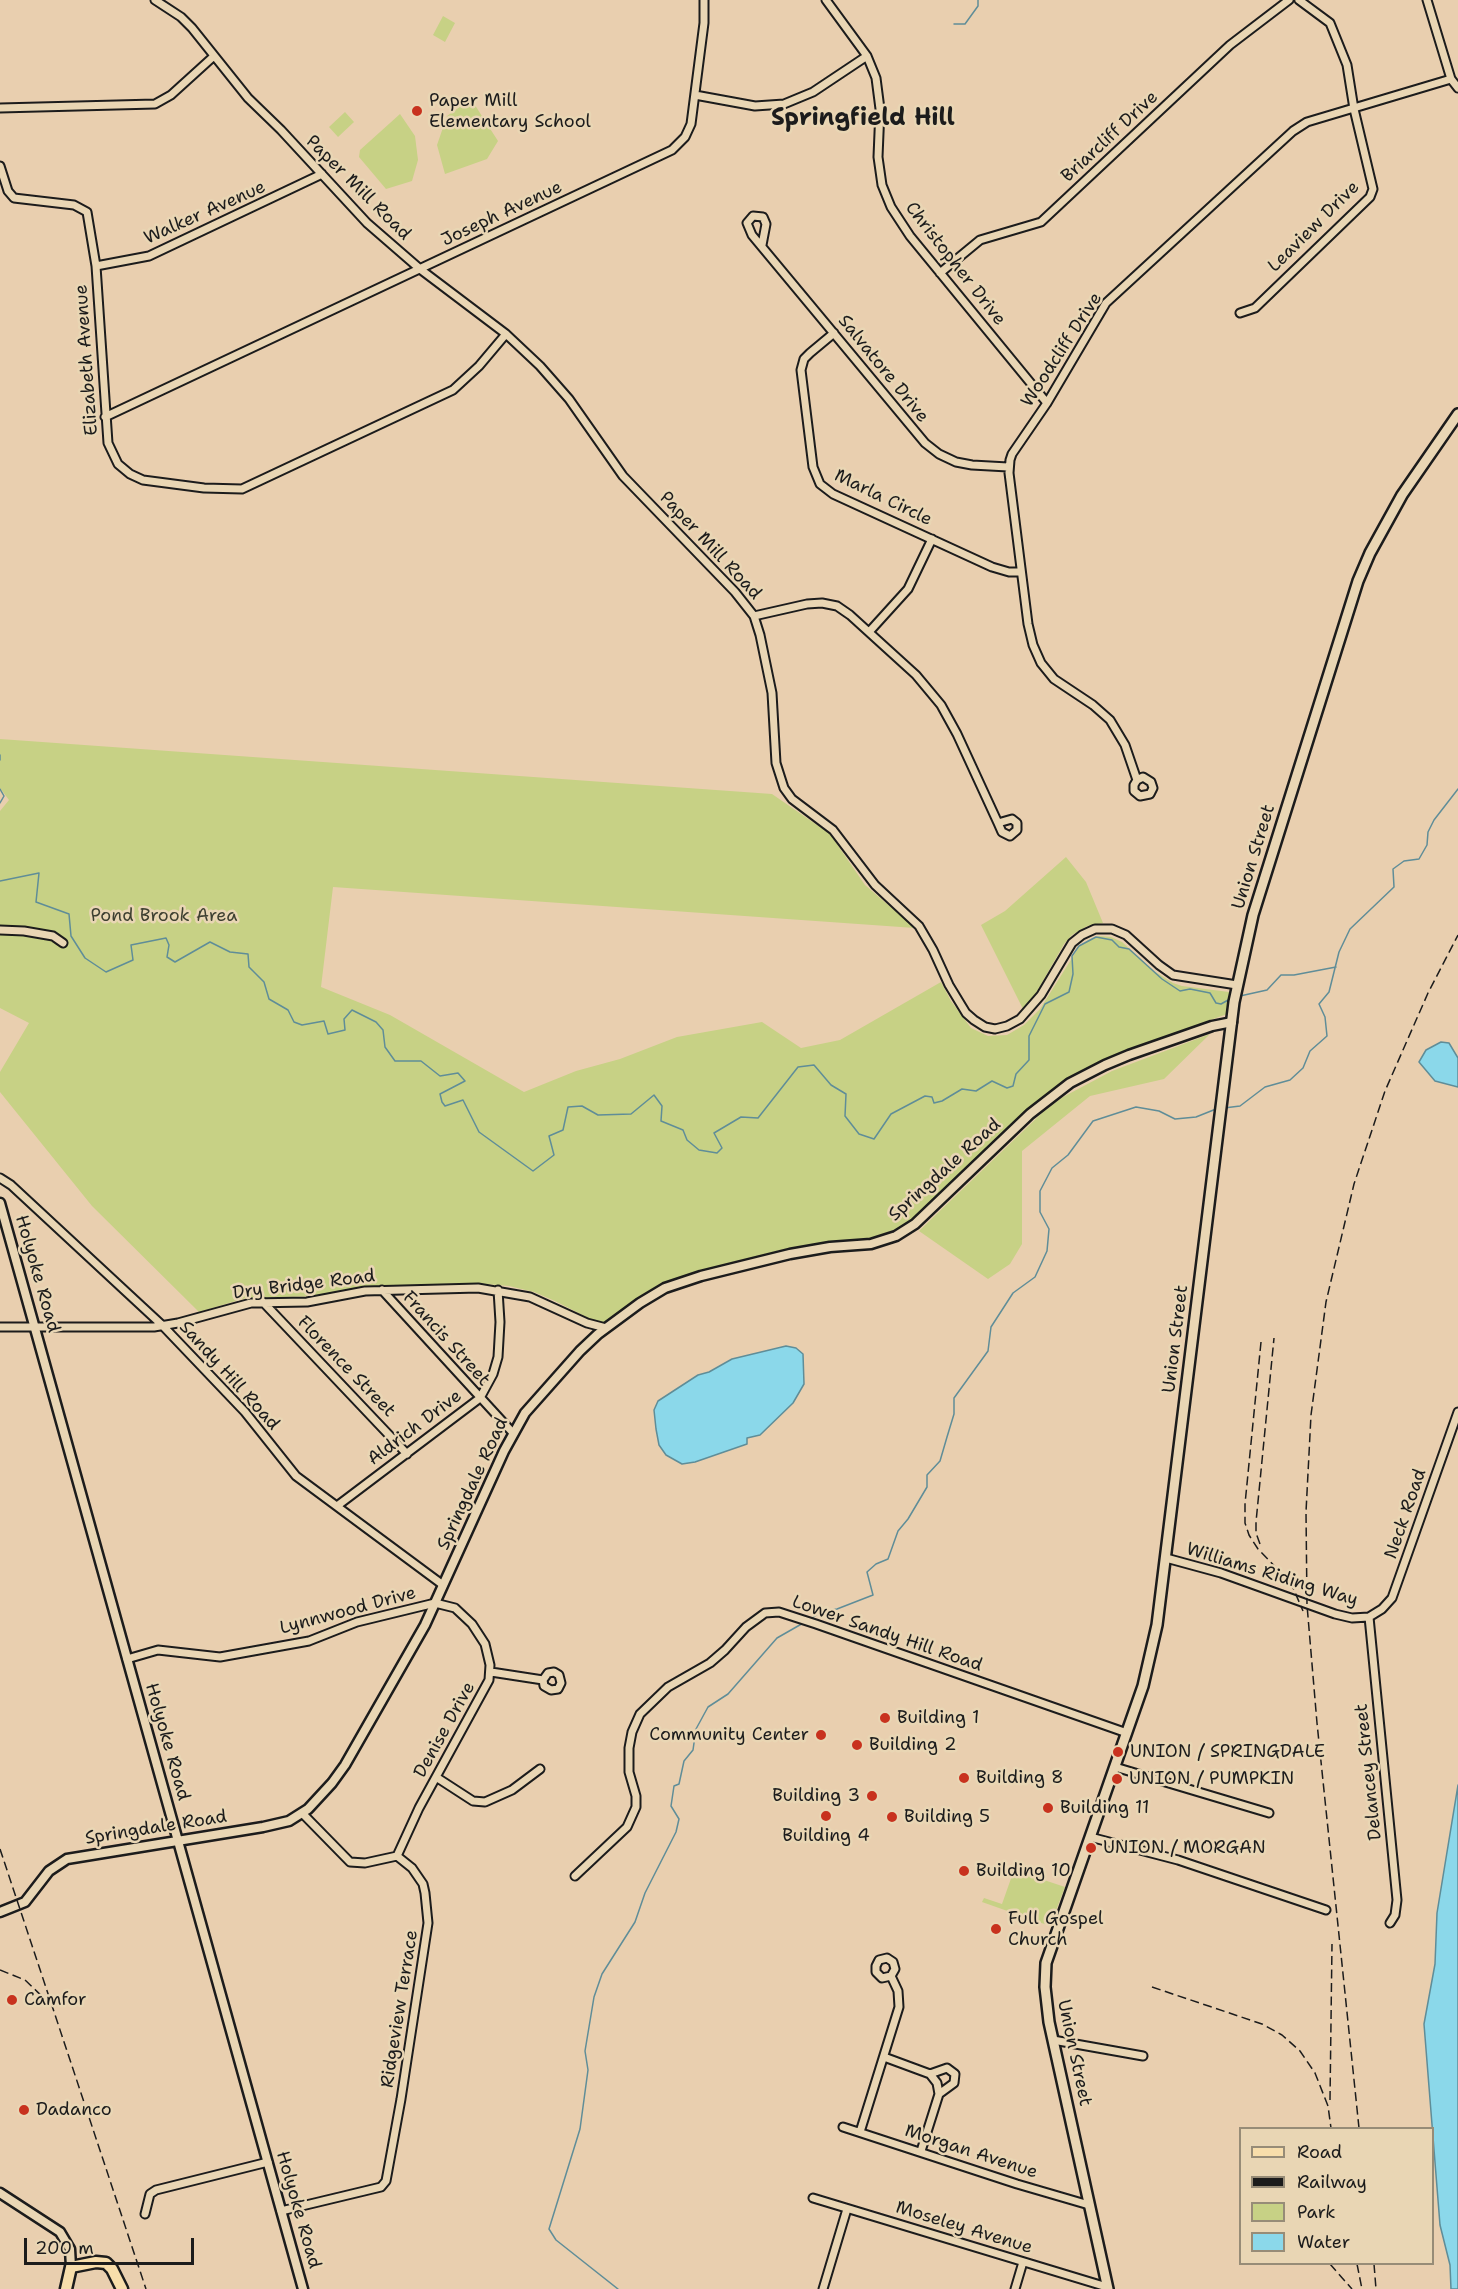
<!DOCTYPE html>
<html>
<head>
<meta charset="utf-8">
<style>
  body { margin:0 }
  #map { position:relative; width:1458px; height:2289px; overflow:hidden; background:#e9cfaf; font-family:"Shantell Sans",sans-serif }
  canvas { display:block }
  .legend { position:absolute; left:1239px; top:2127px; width:195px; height:138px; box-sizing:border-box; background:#e9d6b4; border:2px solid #978c77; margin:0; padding:8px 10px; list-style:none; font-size:18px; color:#1c1c1c }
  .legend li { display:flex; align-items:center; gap:12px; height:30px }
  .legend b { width:30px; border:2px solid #978c77 }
  .scale { position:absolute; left:24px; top:2238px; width:170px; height:27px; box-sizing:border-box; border:3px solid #1c1c1c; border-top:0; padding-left:8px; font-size:18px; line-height:21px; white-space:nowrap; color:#1c1c1c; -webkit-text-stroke:4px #e9d6b4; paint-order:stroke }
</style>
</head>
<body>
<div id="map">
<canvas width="1458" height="2289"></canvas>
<ul class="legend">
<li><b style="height:8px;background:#f8deab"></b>Road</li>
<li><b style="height:8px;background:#1c1c1c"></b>Railway</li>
<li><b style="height:16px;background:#c7d185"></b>Park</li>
<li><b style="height:16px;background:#8bd8ea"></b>Water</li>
</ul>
<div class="scale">200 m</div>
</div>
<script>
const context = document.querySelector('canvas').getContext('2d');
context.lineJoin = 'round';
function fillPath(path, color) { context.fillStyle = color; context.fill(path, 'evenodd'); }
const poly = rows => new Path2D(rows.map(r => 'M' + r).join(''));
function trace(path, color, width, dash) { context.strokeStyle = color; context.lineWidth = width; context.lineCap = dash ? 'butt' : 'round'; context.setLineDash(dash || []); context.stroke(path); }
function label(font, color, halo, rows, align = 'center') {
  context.font = font + ' "Shantell Sans",sans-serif'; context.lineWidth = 5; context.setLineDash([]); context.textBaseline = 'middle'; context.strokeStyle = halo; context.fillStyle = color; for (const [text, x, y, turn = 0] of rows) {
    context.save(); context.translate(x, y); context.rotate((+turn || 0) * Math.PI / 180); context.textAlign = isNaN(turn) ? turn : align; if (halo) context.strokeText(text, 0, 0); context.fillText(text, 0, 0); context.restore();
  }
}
fillPath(poly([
  [443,16,455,23,445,42,433,35],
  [471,99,498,141,487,159,445,174,437,145,447,116],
  [345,112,354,122,338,137,329,127],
  [400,114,415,136,418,160,412,181,386,189,359,157,360,150],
  [0,739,772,794,830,834,865,885,915,928,333,887,321,987,390,1015,524,1092,576,1071,620,1059,677,1037,762,1022,801,1048,840,1040,941,982,951,1001,971,1028,988,1036,1007,1035,1024,1025,1040,1009,1079,947,1088,940,1099,936,1111,937,1122,942,1154,971,1173,983,1182,986,1229,992,1227,1014,1107,1058,1076,1074,1051,1090,1020,1115,913,1219,899,1228,872,1238,793,1247,729,1263,674,1279,643,1296,602,1325,555,1301,534,1292,509,1286,474,1283,376,1286,318,1296,246,1298,199,1312,92,1206,0,1092,0,1072,29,1023,0,1008,0,811,9,800,0,788],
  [1066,857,1086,882,1103,923,1087,926,1072,935,1064,944,1036,993,1023,1009,981,925,1005,911],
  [1210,1034,1164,1079,1090,1096,1022,1151,1022,1244,1010,1264,988,1279,919,1231,1043,1112,1063,1097,1112,1071],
  [1014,1870,1065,1887,1050,1926,982,1902,984,1898,1002,1904]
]), '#c7d185');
const water = poly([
  [1441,1042,1449,1043,1458,1058,1458,1087,1435,1081,1419,1062,1426,1050,1441,1042],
  [786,1346,796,1348,803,1354,804,1384,793,1403,760,1435,747,1438,747,1444,695,1462,682,1464,666,1455,659,1445,656,1429,654,1410,658,1401,698,1375,709,1372,732,1359,786,1346],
  [1458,1785,1458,2289,1451,2289,1450,2265,1440,2225,1424,2024,1435,1964,1437,1913,1458,1785]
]);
fillPath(water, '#8bd8ea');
trace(water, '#5f8d98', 1.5);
trace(poly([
  [954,24,965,24,978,6,978,0],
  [0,755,0,760],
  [0,789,4,796,0,803],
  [0,881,39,873,36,902,69,914,71,936,85,958,106,972,133,960,131,945,166,938,169,945,167,957,175,962,210,942,230,952,248,954,249,967,264,982,269,999,288,1010,294,1022,302,1025,324,1021,328,1034,345,1030,344,1019,352,1010,376,1022,383,1030,385,1047,395,1061,421,1061,440,1076,458,1073,465,1081,440,1094,442,1102,445,1106,463,1100,479,1132,533,1171,554,1155,549,1136,563,1130,568,1107,582,1106,598,1115,631,1114,654,1095,662,1106,661,1121,683,1130,687,1140,699,1150,717,1153,722,1148,714,1133,741,1117,758,1118,798,1067,814,1065,831,1085,846,1094,845,1116,859,1134,874,1139,891,1114,925,1096,932,1097,934,1103,942,1101,962,1089,976,1091,992,1081,1007,1088,1013,1086,1016,1074,1029,1060,1029,1036,1045,1004,1069,992,1073,974,1072,956,1079,946,1096,937,1112,940,1119,947,1129,949,1162,979,1180,991,1190,989,1210,993,1216,1003,1221,1004,1230,999],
  [1240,996,1267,990,1281,975,1294,975,1336,967],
  [1224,1108,1240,1106,1265,1087,1290,1080,1303,1068,1310,1051,1327,1036,1325,1017,1319,1004,1329,992,1339,952,1350,929,1394,887,1393,869,1404,861,1419,859,1427,845,1428,832,1434,820,1458,789],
  [809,1620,821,1612,837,1609,873,1595,867,1572,876,1564,888,1559,898,1531,908,1519,927,1487,927,1475,940,1461,947,1437,954,1414,954,1398,988,1351,991,1327,1013,1293,1035,1277,1047,1251,1049,1229,1040,1212,1040,1191,1052,1168,1068,1155,1093,1121,1136,1107,1159,1111,1175,1119,1196,1117,1216,1109],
  [618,2289,556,2240,549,2229,580,2129,588,2070,585,2051,594,1997,602,1974,635,1922,645,1893,676,1832,679,1819,671,1806,674,1786,679,1784,684,1761,693,1750,696,1729,708,1707,728,1694,777,1638,805,1622]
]), '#5f8d98', 1.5);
const minor = poly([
  [155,0,181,17,192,28,248,98,281,130,367,223,420,269,506,334,540,366,569,399,623,476,735,592,754,616,760,635,772,693,776,763,784,788,792,799,833,830,875,885,919,926,933,950,949,985,966,1013,974,1020,985,1027,995,1029,1007,1026,1020,1019,1041,995,1072,943,1082,935,1095,929,1112,929,1126,935,1159,965,1173,975,1237,985],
  [826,0,867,56,876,78,880,109,878,157,882,185,891,207,910,236,1047,403],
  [1427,0,1451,79,1458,88],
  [695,95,755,106,784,104,813,92,867,56],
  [0,108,155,104,171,95,214,56],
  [0,166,8,191,14,198,74,205,87,212,96,266,108,443,118,464,130,474,143,480,204,488,242,489,453,390,479,366,506,334],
  [762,245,766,224,763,217,753,216,747,223,752,235,925,443,939,454,956,462,972,465,1008,467],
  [96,266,149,256,322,174],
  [940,273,980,240,1041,222,1230,45,1289,0],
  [1240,313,1255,308,1370,197,1373,189,1354,109,1347,65,1330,23,1299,0],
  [834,333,810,353,804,359,801,370,813,467,820,484,833,494,992,567,1009,572,1021,572],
  [105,417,672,150,685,137,691,124,704,23,704,0],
  [754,616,807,604,822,603,837,606,850,615,916,675,941,705,957,734,998,823,1002,832,1010,836,1017,830,1017,823,1012,819,998,823],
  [869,632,908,589,932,539],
  [1137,780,1143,777,1151,782,1153,788,1150,794,1140,796,1134,791,1134,785,1137,780,1125,745,1110,720,1093,705,1054,679,1041,663,1033,645,1028,624,1009,473,1010,460,1012,454,1047,403,1106,303,1293,131,1307,122,1451,79],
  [0,930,24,931,53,936,63,943],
  [0,1178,11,1185,163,1326,245,1412,296,1476,443,1585],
  [382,1290,513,1433],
  [263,1302,407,1454],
  [0,1327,154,1327,178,1323,251,1303,307,1302,365,1291,478,1288,530,1297,587,1323,606,1328],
  [337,1506,480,1398,493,1374,498,1357,500,1322,498,1290],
  [1166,1558,1221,1573,1335,1614,1352,1618,1369,1617,1382,1609,1392,1598,1458,1412],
  [1369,1617,1397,1900,1395,1915,1390,1923],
  [127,1659,158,1650,220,1657,309,1641,357,1622,435,1603,455,1608,472,1624,485,1644,490,1665,489,1680,419,1808,397,1856],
  [491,1672,543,1680,544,1686,551,1690,558,1689,561,1683,559,1675,554,1672,548,1673,543,1680],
  [1115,1767,1269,1813],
  [436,1777,473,1801,485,1802,512,1790,540,1769],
  [1090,1837,1178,1860,1326,1910],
  [575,1876,627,1827,636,1807,636,1796,629,1772,629,1748,632,1732,640,1714,668,1687,710,1663,725,1650,746,1627,765,1613,779,1612,816,1624,1127,1733],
  [1053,2040,1143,2056],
  [884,2057,930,2074,947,2068,955,2074,954,2083,939,2094,921,2151],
  [930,2074,937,2083,939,2094],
  [843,2127,1017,2184,1089,2205],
  [860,2132,899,2007,898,1991,891,1976,882,1978,876,1972,876,1966,879,1960,887,1958,893,1962,895,1969,891,1976],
  [813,2198,1107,2287],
  [281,2211,381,2187,386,2181,401,2099,428,1923,425,1893,423,1884,412,1868,397,1856,365,1863,350,1862,302,1813],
  [145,2214,150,2194,156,2190,268,2162],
  [823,2289,847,2209],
  [1015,2289,1023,2262]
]);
const tertiary = poly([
  [0,1203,303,2289],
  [0,1912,25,1902,49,1871,67,1859,263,1827,289,1821,308,1809,332,1783,345,1765,425,1625,504,1451,525,1413,580,1351,598,1334,640,1303,665,1288,701,1276,790,1254,830,1247,871,1244,896,1236,915,1224,1030,1114,1070,1083,1105,1065,1129,1055,1212,1026,1232,1022],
  [0,2193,60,2232,70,2249,71,2267]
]);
const secondary = poly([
  [1108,2289,1049,2022,1045,1987,1046,1963,1143,1686,1157,1625,1234,1002,1253,915,1358,581,1370,553,1402,495,1458,414]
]);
const primary = poly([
  [66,2289,71,2267,96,2262,106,2263,112,2269,122,2289]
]);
trace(minor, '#1c1c1c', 11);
trace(tertiary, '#1c1c1c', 13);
trace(secondary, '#1c1c1c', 14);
trace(primary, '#1c1c1c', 15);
trace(minor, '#e9d6b4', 7);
trace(tertiary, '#e9d6b4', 8);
trace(secondary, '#e9d6b4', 9);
trace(primary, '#f8deab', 10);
trace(poly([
  [1261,1342,1245,1504,1245,1523,1249,1535,1258,1549,1291,1583,1303,1611],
  [1260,1544,1256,1533,1256,1522,1274,1338],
  [0,1849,146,2289],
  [0,1970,25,1980,47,2001],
  [1152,1987,1262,2024,1282,2035,1300,2051,1315,2073,1328,2106,1331,2128],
  [1330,2100,1332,1944],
  [1359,2128,1317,1723,1307,1605,1306,1512,1311,1415,1326,1302,1354,1184,1385,1091,1428,993,1458,935],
  [1330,2264,1352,2289],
  [1357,2264,1362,2289],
  [1374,2264,1376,2289]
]), '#1c1c1c', 1.5, [9, 4.5]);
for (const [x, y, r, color] of [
  [417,111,6,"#c8321e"],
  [885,1718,6,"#c8321e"],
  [821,1735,6,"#c8321e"],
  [857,1745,6,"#c8321e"],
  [1118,1752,6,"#c8321e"],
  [964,1778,6,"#c8321e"],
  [1117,1779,6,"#c8321e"],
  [872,1796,6,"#c8321e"],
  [1048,1808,6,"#c8321e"],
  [826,1816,6,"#c8321e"],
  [892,1817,6,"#c8321e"],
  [1091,1848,6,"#c8321e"],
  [964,1871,6,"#c8321e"],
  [996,1929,6,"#c8321e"],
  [12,2000,6,"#c8321e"],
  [24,2110,6,"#c8321e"]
]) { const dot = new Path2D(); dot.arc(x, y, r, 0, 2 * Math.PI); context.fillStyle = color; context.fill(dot); trace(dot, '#e9d6b4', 2); }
label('18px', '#1c1c1c', '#e9d6b4', [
  ["Paper Mill",429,101],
  ["Elementary School",429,122],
  ["Building 1",897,1718],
  ["Community Center",809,1735,"right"],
  ["Building 2",869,1745],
  ["UNION / SPRINGDALE",1130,1752],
  ["Building 8",976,1778],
  ["UNION / PUMPKIN",1129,1779],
  ["Building 3",860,1796,"right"],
  ["Building 11",1060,1808],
  ["Building 5",904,1817],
  ["Building 4",826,1836,"center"],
  ["UNION / MORGAN",1103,1848],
  ["Building 10",976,1871],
  ["Full Gospel",1008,1919],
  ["Church",1008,1940],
  ["Camfor",24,2000],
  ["Dadanco",36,2110]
], 'left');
label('18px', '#1c1c1c', '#e9d6b4', [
  ["Briarcliff Drive",1110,137,-43],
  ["Paper Mill Road",358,188,45],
  ["Walker Avenue",205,213,-24],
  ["Joseph Avenue",502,214,-25],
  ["Leaview Drive",1314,227,-45],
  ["Christopher Drive",955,264,52],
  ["Woodcliff Drive",1062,350,-57],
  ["Elizabeth Avenue",87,360,-94],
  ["Salvatore Drive",883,369,51],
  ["Marla Circle",883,498,26],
  ["Paper Mill Road",710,546,47],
  ["Union Street",1254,857,-73],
  ["Springdale Road",945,1170,-42],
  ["Holyoke Road",37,1274,74],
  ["Dry Bridge Road",304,1285,-7],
  ["Francis Street",446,1339,48],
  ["Union Street",1176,1339,-83],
  ["Florence Street",346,1367,46],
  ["Sandy Hill Road",229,1376,48],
  ["Aldrich Drive",415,1428,-37],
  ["Springdale Road",473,1484,-65],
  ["Neck Road",1406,1514,-71],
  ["Williams Riding Way",1272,1575,17],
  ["Lynnwood Drive",348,1611,-15],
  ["Lower Sandy Hill Road",887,1634,19],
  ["Denise Drive",445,1730,-61],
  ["Holyoke Road",167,1742,74],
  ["Delancey Street",1369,1772,-96],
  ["Springdale Road",156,1828,-9],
  ["Ridgeview Terrace",400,2009,-81],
  ["Union Street",1074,2053,78],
  ["Morgan Avenue",971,2152,18],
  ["Holyoke Road",298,2210,74],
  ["Moseley Avenue",964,2228,17]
]);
label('18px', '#3e4031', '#e9d6b4', [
  ["Pond Brook Area",164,916]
]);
label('bold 24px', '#1c1c1c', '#e9d6b4', [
  ["Springfield Hill",863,119]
]);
</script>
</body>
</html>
